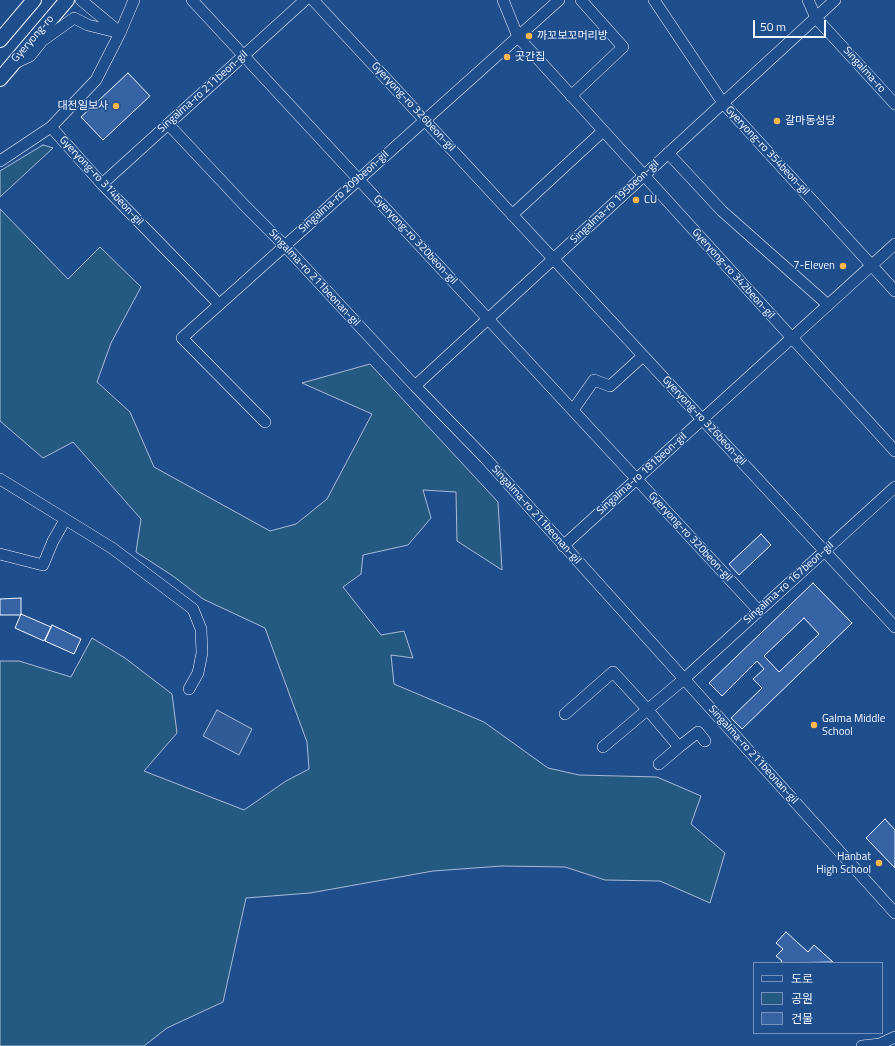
<!DOCTYPE html>
<html>
<head>
<meta charset="utf-8">
<style>
  body { margin:0 }
  #map { position:relative; width:895px; height:1046px; overflow:hidden; background:#1f4e8c; font-family:"Titillium Web","Noto Sans KR",sans-serif }
  canvas { display:block }
  .legend { position:absolute; left:753px; top:962px; width:130px; height:72px; box-sizing:border-box; background:#1f4e8c; border:1px solid #7391ba; margin:0; padding:5px 7px; list-style:none; font-size:12px; color:#f2f6ff }
  .legend li { display:flex; align-items:center; gap:8px; height:20px }
  .legend b { width:20px; border:1px solid #7391ba }
  .scale { position:absolute; left:753px; top:20px; width:73px; height:18px; box-sizing:border-box; border:2px solid #f2f6ff; border-top:0; padding-left:5px; font-size:12px; line-height:14px; white-space:nowrap; color:#f2f6ff; -webkit-text-stroke:3px #1f4e8c; paint-order:stroke }
</style>
</head>
<body>
<div id="map">
<canvas width="895" height="1046"></canvas>
<ul class="legend">
<li><b style="height:5px;background:#1f4e8c"></b>도로</li>
<li><b style="height:11px;background:#245a82"></b>공원</li>
<li><b style="height:11px;background:#3563a3"></b>건물</li>
</ul>
<div class="scale">50 m</div>
</div>
<script>
const context = document.querySelector('canvas').getContext('2d');
context.lineJoin = 'round';
function fillPath(path, color) { context.fillStyle = color; context.fill(path, 'evenodd'); }
const poly = rows => new Path2D(rows.map(r => 'M' + r).join(''));
function trace(path, color, width, dash) { context.strokeStyle = color; context.lineWidth = width; context.lineCap = dash ? 'butt' : 'round'; context.setLineDash(dash || []); context.stroke(path); }
function label(font, color, halo, rows, align = 'center') {
  context.font = font + ' "Titillium Web","Noto Sans KR",sans-serif'; context.lineWidth = 3; context.setLineDash([]); context.textBaseline = 'middle'; context.strokeStyle = halo; context.fillStyle = color; for (const [text, x, y, turn = 0] of rows) {
    context.save(); context.translate(x, y); context.rotate((+turn || 0) * Math.PI / 180); context.textAlign = isNaN(turn) ? turn : align; if (halo) context.strokeText(text, 0, 0); context.fillText(text, 0, 0); context.restore();
  }
}
const green = poly([
  [43,145,53,148,0,197,0,171,43,145],
  [0,209,68,279,100,247,141,287,111,343,97,382,130,412,154,467,270,531,296,524,327,499,372,414,302,383,370,364,498,502,502,570,457,541,456,492,423,490,431,518,408,545,363,555,361,574,343,587,381,635,404,631,413,658,391,655,394,684,484,722,548,768,579,775,657,777,701,796,691,824,725,853,710,903,660,881,605,880,565,867,502,866,433,871,310,893,246,898,223,1002,167,1028,144,1046,0,1046,0,661,19,661,71,677,92,638,125,658,172,694,177,733,144,771,244,810,286,781,309,769,307,742,265,628,203,599,173,576,136,552,141,519,73,442,43,458,0,421,0,209]
]);
fillPath(green, '#245a82');
trace(green, '#a8bbd7', 1);
const parking = poly([
  [217,710,252,729,239,755,203,736,217,710]
]);
fillPath(parking, '#305b95');
trace(parking, '#a8bbd7', 1);
const building = poly([
  [128,73,150,96,103,140,81,117,128,73],
  [761,534,771,545,739,575,729,564,761,534],
  [813,583,852,623,742,729,731,718,762,688,753,679,764,669,757,661,722,696,709,683,813,583],
  [804,618,819,634,779,672,764,656,804,618],
  [21,598,21,615,0,615,0,599,21,598],
  [21,614,51,627,44,641,15,628,21,614],
  [52,625,81,639,74,654,45,641,52,625],
  [885,819,895,830,895,868,866,838,885,819],
  [786,932,808,952,814,945,833,962,780,963,782,961,776,956,783,949,776,943,786,932]
]);
fillPath(building, '#3563a3');
trace(building, '#f2f6ff', 1);
const minor = poly([
  [81,0,117,30],
  [192,0,759,611],
  [313,0,895,627],
  [503,0,518,37,895,451],
  [654,0,723,103,895,291],
  [808,0,816,18,895,104],
  [15,63,30,56,42,41,74,18,88,25,120,33],
  [571,96,623,47,581,0],
  [168,124,247,208,285,246,415,386,486,459,895,913],
  [51,127,102,184,219,304],
  [668,153,722,211,828,305],
  [0,161,51,127,96,80,120,33,134,0],
  [102,184,305,0],
  [512,215,603,131],
  [415,386,835,0],
  [573,410,594,380,610,386,643,356],
  [265,422,182,338,559,0],
  [0,479,112,548,193,609,201,629,202,653,198,673,189,689],
  [563,546,895,244],
  [0,554,43,565,53,541,65,520],
  [565,714,613,672,647,709,679,747,698,732,705,741],
  [603,747,684,679,895,487],
  [659,764,679,747],
  [862,1046,880,1044,895,1037]
]);
const major = poly([
  [0,40,34,0],
  [0,79,67,0]
]);
trace(minor, '#f2f6ff', 12);
trace(major, '#f2f6ff', 16);
trace(minor, '#1f4e8c', 11);
trace(major, '#1f4e8c', 14);
for (const [x, y, r, color] of [
  [529,36,4,"#ffb74d"],
  [507,57,4,"#ffb74d"],
  [116,106,4,"#ffb74d"],
  [777,121,4,"#ffb74d"],
  [636,200,4,"#ffb74d"],
  [843,266,4,"#ffb74d"],
  [814,725,4,"#ffb74d"],
  [879,863,4,"#ffb74d"]
]) { const dot = new Path2D(); dot.arc(x, y, r, 0, 2 * Math.PI); context.fillStyle = color; context.fill(dot); trace(dot, '#1f4e8c', 1.5); }
label('11px', '#f2f6ff', '#1f4e8c', [
  ["까꼬보꼬머리방",537,36],
  ["곳간집",515,57],
  ["대전일보사",108,106,"right"],
  ["갈마동성당",785,121],
  ["CU",644,200],
  ["7-Eleven",835,266,"right"],
  ["Galma Middle",822,719],
  ["School",822,732],
  ["Hanbat",871,857,"right"],
  ["High School",871,870,"right"]
], 'left');
label('11px', '#f2f6ff', '#1f4e8c', [
  ["Gyeryong-ro",33,39,-49],
  ["Singalma-ro",864,70,48],
  ["Singalma-ro 211beon-gil",203,92,-42],
  ["Gyeryong-ro 326beon-gil",413,107,47],
  ["Gyeryong-ro 354beon-gil",767,151,47],
  ["Gyeryong-ro 314beon-gil",101,181,47],
  ["Singalma-ro 209beon-gil",344,192,-42],
  ["Singalma-ro 195beon-gil",615,202,-43],
  ["Gyeryong-ro 320beon-gil",415,240,47],
  ["Gyeryong-ro 342beon-gil",733,274,48],
  ["Singalma-ro 211beonan-gil",314,278,47],
  ["Gyeryong-ro 326beon-gil",704,421,47],
  ["Singalma-ro 181beon-gil",642,474,-42],
  ["Singalma-ro 211beonan-gil",536,515,48],
  ["Gyeryong-ro 320beon-gil",690,537,47],
  ["Singalma-ro 167beon-gil",789,583,-42],
  ["Singalma-ro 211beonan-gil",753,755,48]
]);
</script>
</body>
</html>
